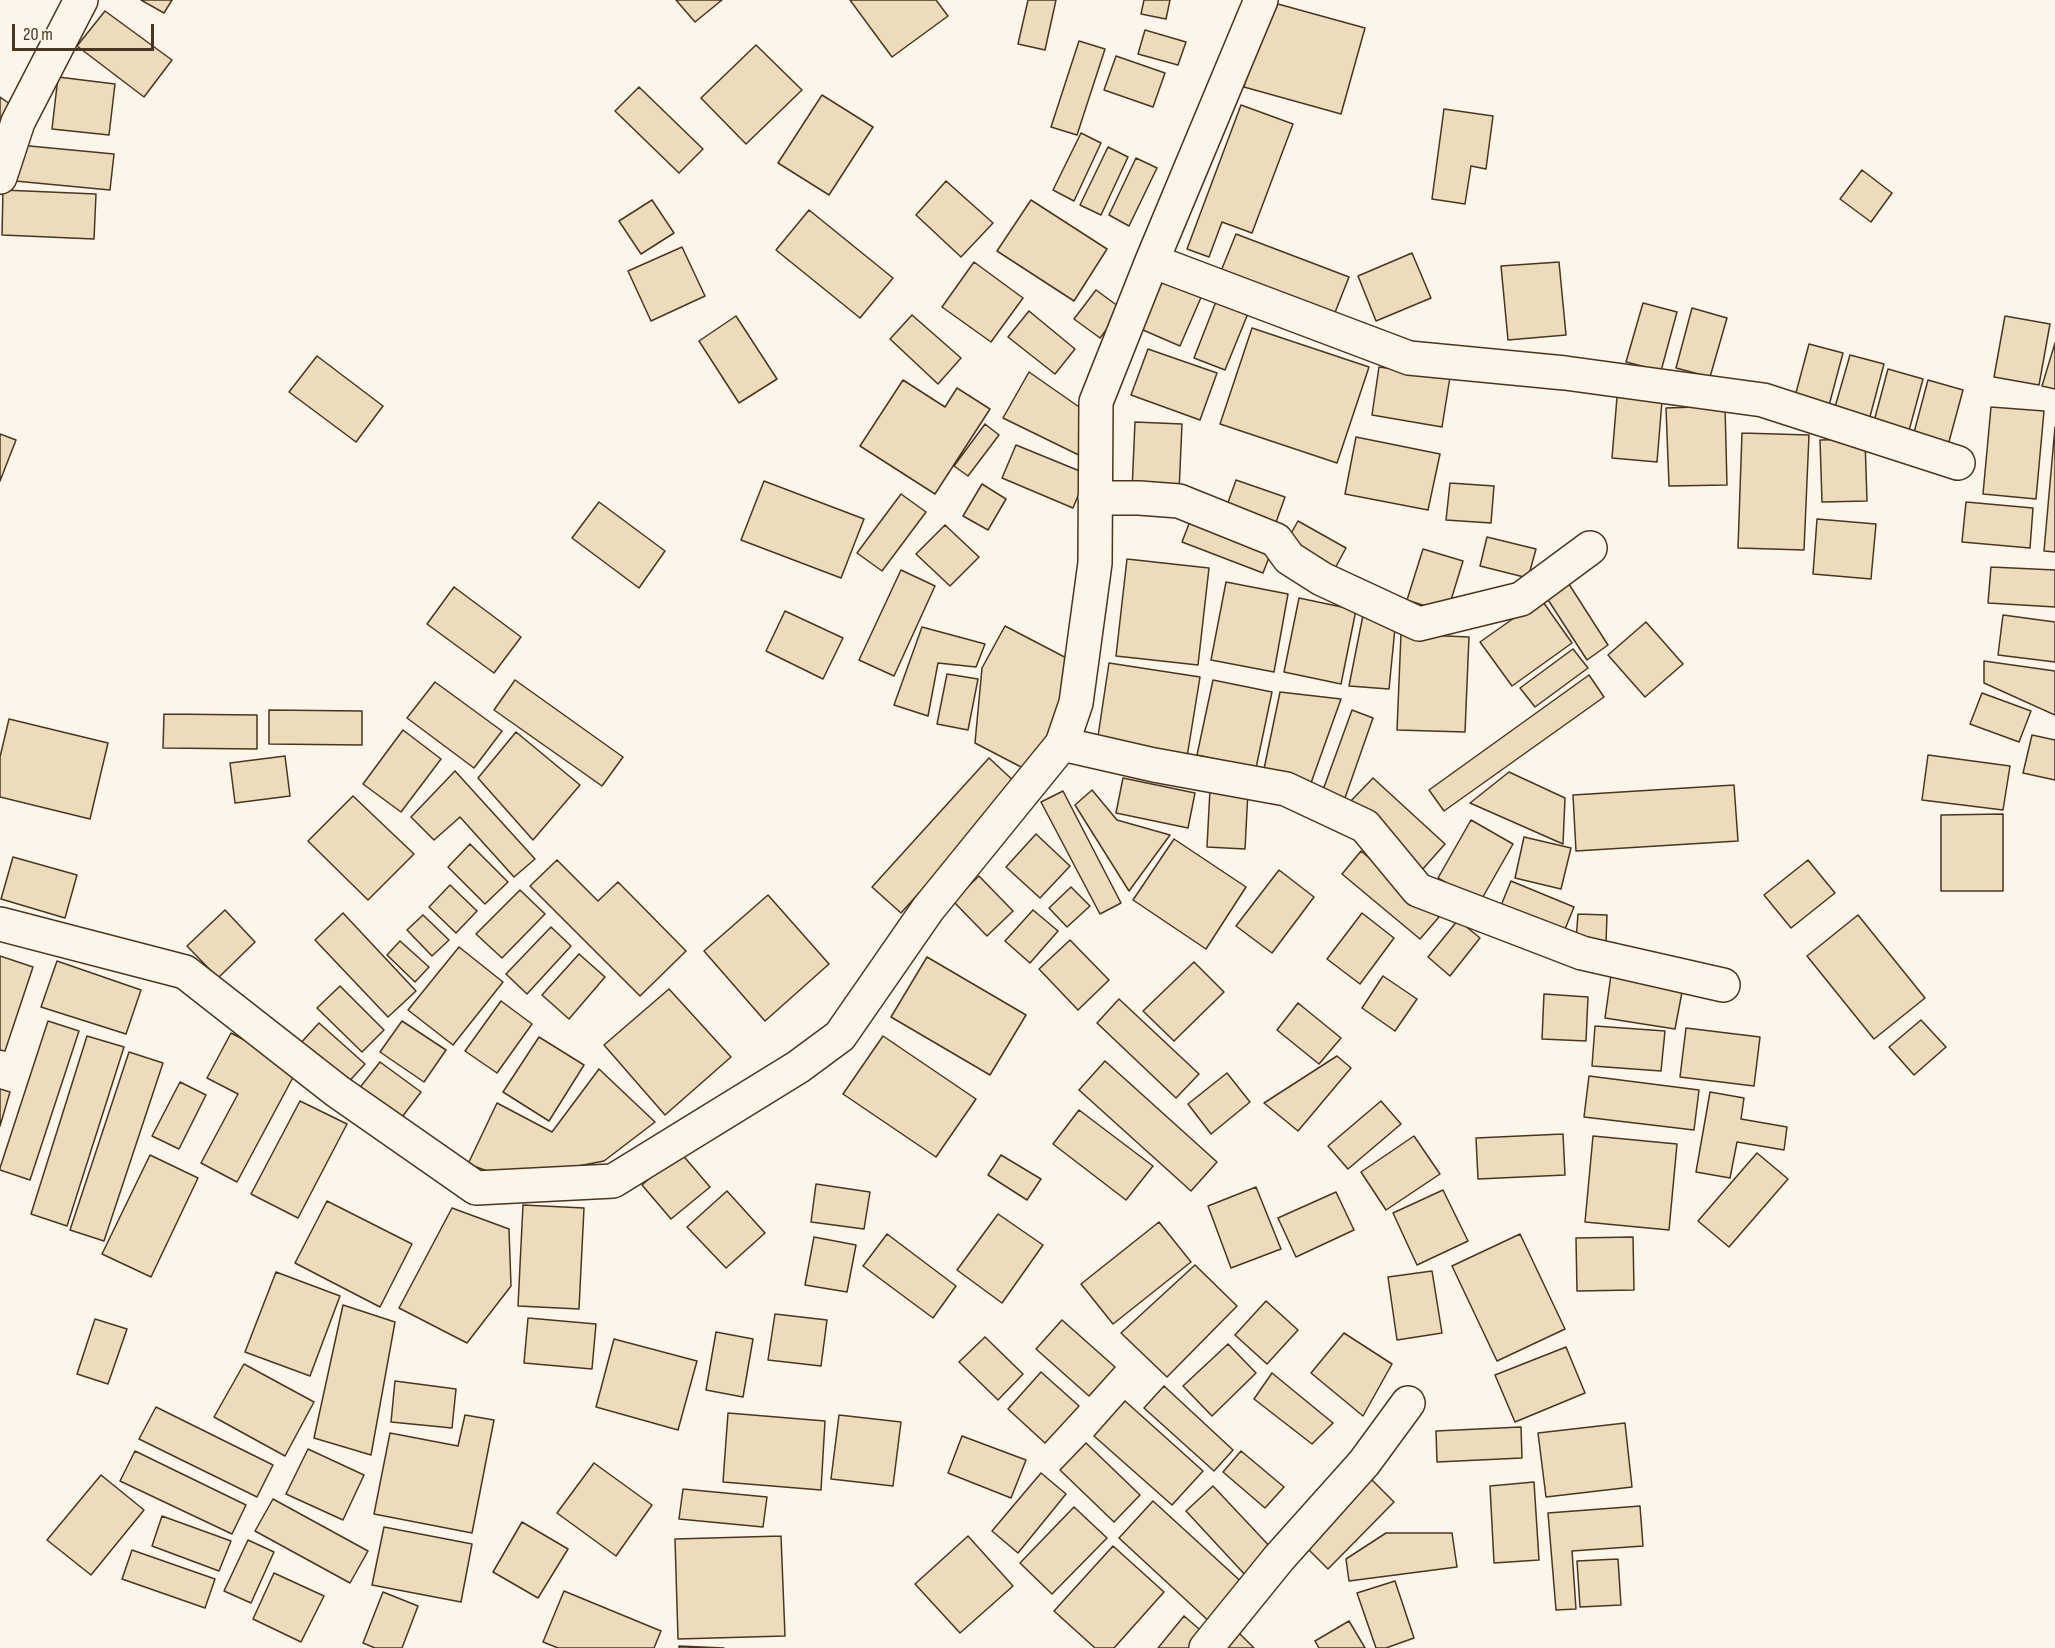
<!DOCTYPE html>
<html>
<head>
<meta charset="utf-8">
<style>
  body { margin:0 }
  #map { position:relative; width:2055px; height:1648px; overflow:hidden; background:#fbf6e9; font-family:"Sofia Sans Condensed",sans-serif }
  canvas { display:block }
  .scale { position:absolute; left:12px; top:24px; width:142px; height:27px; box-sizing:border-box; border:3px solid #4a3520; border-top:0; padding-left:8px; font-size:18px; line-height:21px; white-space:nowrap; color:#4a3520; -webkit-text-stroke:4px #fbf6e9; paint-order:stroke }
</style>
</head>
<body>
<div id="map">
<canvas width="2055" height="1648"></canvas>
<div class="scale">20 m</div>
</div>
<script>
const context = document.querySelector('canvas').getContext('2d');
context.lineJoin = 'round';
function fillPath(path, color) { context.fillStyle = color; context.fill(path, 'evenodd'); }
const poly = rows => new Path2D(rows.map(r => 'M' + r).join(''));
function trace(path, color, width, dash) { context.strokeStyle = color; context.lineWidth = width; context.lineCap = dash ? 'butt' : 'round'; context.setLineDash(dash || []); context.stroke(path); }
const building = poly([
  [141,0,172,0,164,13,141,0],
  [676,0,722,0,695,22,676,0],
  [850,0,936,0,948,16,892,57,850,0],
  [1028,0,1056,0,1045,50,1018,44,1028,0],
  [1144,0,1170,0,1166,19,1141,14,1144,0],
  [1267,1,1365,28,1341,114,1244,87,1267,1],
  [105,11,172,60,144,97,77,46,105,11],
  [1145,30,1186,42,1178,65,1138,54,1145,30],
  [1079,41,1105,49,1077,135,1051,127,1079,41],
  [756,45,802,90,746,144,701,98,756,45],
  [1116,56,1165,73,1153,107,1104,90,1116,56],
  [58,77,115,84,109,135,52,129,58,77],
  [639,87,703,149,679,173,615,111,639,87],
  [822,95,873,127,829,195,778,163,822,95],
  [0,97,13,106,0,123,0,97],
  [1241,105,1293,124,1252,233,1222,222,1209,257,1187,249,1241,105],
  [1444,109,1493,116,1486,169,1471,166,1465,204,1432,199,1444,109],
  [1081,133,1101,143,1074,201,1053,190,1081,133],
  [19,145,114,154,110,190,15,181,19,145],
  [1108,147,1128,157,1101,215,1080,205,1108,147],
  [1136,158,1157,168,1129,226,1109,215,1136,158],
  [1862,170,1892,193,1871,222,1840,199,1862,170],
  [946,181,993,223,961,257,916,215,946,181],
  [3,190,96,194,94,239,2,235,3,190],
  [652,200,674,233,641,254,619,221,652,200],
  [1031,200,1107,249,1074,301,997,251,1031,200],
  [809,210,893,278,860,318,776,250,809,210],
  [1236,234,1349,277,1334,315,1221,271,1236,234],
  [682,247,705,296,651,321,628,271,682,247],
  [1412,253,1431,298,1376,321,1358,276,1412,253],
  [974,262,1023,298,991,342,942,307,974,262],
  [1559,262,1566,335,1508,340,1501,266,1559,262],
  [1161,268,1206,286,1180,346,1136,327,1161,268],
  [1096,290,1122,309,1100,338,1074,319,1096,290],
  [1217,299,1249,311,1225,370,1194,358,1217,299],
  [1643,303,1677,312,1661,371,1626,362,1643,303],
  [1692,308,1727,318,1710,377,1676,368,1692,308],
  [1029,311,1075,349,1055,374,1008,337,1029,311],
  [912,315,961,358,938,384,890,339,912,315],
  [736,316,777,379,739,403,699,341,736,316],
  [2005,316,2050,324,2039,385,1994,377,2005,316],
  [1252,328,1369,367,1337,463,1220,424,1252,328],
  [2055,343,2055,389,2042,386,2055,343],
  [1809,344,1843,353,1827,413,1793,404,1809,344],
  [1148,349,1217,373,1200,420,1131,395,1148,349],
  [1850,355,1884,364,1868,424,1833,414,1850,355],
  [317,356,383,406,356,442,289,392,317,356],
  [1379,367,1450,377,1442,427,1372,415,1379,367],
  [1888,369,1923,379,1907,438,1872,429,1888,369],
  [1029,372,1082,409,1087,459,1003,418,1029,372],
  [903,380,945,407,957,388,990,409,935,494,860,446,903,380],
  [1928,380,1963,390,1947,449,1912,440,1928,380],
  [1617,397,1662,401,1657,462,1612,458,1617,397],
  [1725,406,1727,485,1669,486,1666,408,1725,406],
  [1991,407,2044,411,2036,499,1983,494,1991,407],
  [1135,422,1182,424,1179,492,1132,491,1135,422],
  [985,424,999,435,968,476,954,466,985,424],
  [2055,427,2055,552,2044,551,2055,427],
  [1742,433,1809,435,1804,550,1738,548,1742,433],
  [0,434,16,440,0,481,0,434],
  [1356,437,1440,454,1428,510,1345,494,1356,437],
  [1865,439,1867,501,1822,502,1820,440,1865,439],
  [1016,445,1087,474,1073,508,1002,478,1016,445],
  [1236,480,1285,497,1274,528,1225,511,1236,480],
  [764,481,864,519,841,578,741,540,764,481],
  [1450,483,1494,486,1491,523,1446,520,1450,483],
  [982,484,1006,499,988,530,963,516,982,484],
  [901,494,926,512,882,571,857,553,901,494],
  [599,502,665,551,639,588,572,538,599,502],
  [1966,502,2033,508,2030,548,1962,542,1966,502],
  [1192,516,1273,547,1263,573,1182,542,1192,516],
  [1817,519,1876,524,1871,579,1813,574,1817,519],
  [1298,521,1346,548,1333,572,1284,546,1298,521],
  [945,525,979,557,950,586,916,554,945,525],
  [1487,537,1536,549,1528,578,1480,566,1487,537],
  [1423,549,1463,561,1447,613,1407,600,1423,549],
  [1127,559,1209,568,1198,665,1116,656,1127,559],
  [1991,567,2055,570,2055,607,1988,603,1991,567],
  [901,570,935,586,894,676,859,660,901,570],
  [1565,578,1608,645,1587,660,1543,592,1565,578],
  [1226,582,1288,594,1274,672,1211,660,1226,582],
  [454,587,521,637,494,673,427,624,454,587],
  [1299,598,1356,610,1341,684,1284,672,1299,598],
  [1541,599,1572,643,1512,686,1480,642,1541,599],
  [1364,610,1395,628,1389,689,1349,686,1364,610],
  [785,611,843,638,823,679,766,651,785,611],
  [2003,615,2055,622,2055,662,1998,655,2003,615],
  [1646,622,1683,664,1645,697,1608,655,1646,622],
  [1005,626,1078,664,1063,724,1023,768,975,743,982,668,1005,626],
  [922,627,985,644,976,667,938,663,928,716,894,705,922,627],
  [1401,634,1469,637,1465,732,1397,730,1401,634],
  [1573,649,1588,668,1535,707,1520,688,1573,649],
  [1984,661,2055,671,2055,715,1984,683,1984,661],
  [1109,663,1200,677,1187,757,1097,743,1109,663],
  [947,674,978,679,968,730,937,724,947,674],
  [1589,675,1604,697,1444,811,1429,790,1589,675],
  [515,680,623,757,602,786,494,710,515,680],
  [1213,680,1272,692,1256,768,1197,755,1213,680],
  [435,682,502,731,474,768,407,718,435,682],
  [1280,692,1341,699,1311,783,1264,769,1280,692],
  [1982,693,2031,711,2019,742,1970,724,1982,693],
  [269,710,362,711,362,745,269,744,269,710],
  [1352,710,1373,718,1345,798,1323,790,1352,710],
  [164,714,257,715,257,749,163,748,164,714],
  [9,719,108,743,90,819,0,797,0,757,9,719],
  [403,730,441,759,401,812,363,784,403,730],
  [516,732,580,785,533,840,478,778,516,732],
  [2032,735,2055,740,2055,780,2023,773,2032,735],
  [1928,755,2010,766,2003,810,1922,800,1928,755],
  [285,756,290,796,235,803,230,763,285,756],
  [989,758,1017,784,901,913,872,887,989,758],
  [455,771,535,859,514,877,460,817,434,840,411,817,455,771],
  [1509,772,1565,798,1563,844,1470,803,1509,772],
  [1123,778,1195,793,1188,828,1116,813,1123,778],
  [1373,778,1445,844,1421,871,1348,804,1373,778],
  [1734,785,1738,841,1576,851,1573,795,1734,785],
  [1210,789,1248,791,1245,849,1207,847,1210,789],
  [1092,790,1117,820,1170,835,1129,891,1075,805,1092,790],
  [1063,791,1121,903,1100,914,1041,802,1063,791],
  [353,796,414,854,368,900,308,841,353,796],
  [2003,814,2003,891,1941,891,1941,815,2003,814],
  [1471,820,1513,844,1480,902,1438,878,1471,820],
  [1036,834,1070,866,1040,898,1006,867,1036,834],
  [1524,837,1571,848,1561,889,1515,878,1524,837],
  [1174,839,1246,887,1206,949,1133,900,1174,839],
  [470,844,508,882,485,904,448,867,470,844],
  [1361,851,1439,917,1420,939,1342,874,1361,851],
  [13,857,77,875,65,918,1,899,13,857],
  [557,860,598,901,618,882,686,951,640,996,530,886,557,860],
  [1808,860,1835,893,1791,928,1764,895,1808,860],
  [1279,870,1314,897,1272,953,1236,926,1279,870],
  [979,876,1013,911,987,936,953,901,979,876],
  [1511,881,1574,907,1563,934,1500,908,1511,881],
  [450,885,477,911,456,933,429,907,450,885],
  [1071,887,1090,906,1067,927,1049,908,1071,887],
  [520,890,545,914,502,958,476,934,520,890],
  [768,895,829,964,765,1021,704,951,768,895],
  [225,910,255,942,218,978,187,946,225,910],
  [1033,910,1058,931,1030,963,1005,941,1033,910],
  [343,913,416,991,388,1017,315,940,343,913],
  [1362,913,1394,938,1360,984,1327,959,1362,913],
  [1578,914,1607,915,1606,942,1576,940,1578,914],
  [423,915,449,940,432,956,407,930,423,915],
  [1858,915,1925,998,1874,1039,1807,956,1858,915],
  [1458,920,1480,938,1450,976,1428,957,1458,920],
  [551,927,571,946,527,994,506,974,551,927],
  [1070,940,1109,980,1078,1010,1039,969,1070,940],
  [400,941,429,967,415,982,387,955,400,941],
  [459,947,503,982,453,1045,408,1010,459,947],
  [579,954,605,977,569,1019,542,995,579,954],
  [0,956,33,967,5,1051,0,1050,0,956],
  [927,957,1026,1015,990,1075,891,1017,927,957],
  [57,961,141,990,126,1034,41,1007,57,961],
  [1194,962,1224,992,1174,1041,1143,1011,1194,962],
  [1611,975,1683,987,1675,1029,1605,1018,1611,975],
  [1383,976,1417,999,1395,1031,1362,1008,1383,976],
  [340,986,384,1030,362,1052,317,1008,340,986],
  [669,989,731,1057,665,1115,604,1045,669,989],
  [1544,994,1588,997,1586,1041,1542,1039,1544,994],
  [1119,999,1199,1074,1176,1098,1097,1023,1119,999],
  [501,1001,532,1024,497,1073,465,1051,501,1001],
  [1298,1003,1341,1038,1319,1064,1277,1030,1298,1003],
  [1921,1020,1946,1047,1914,1075,1889,1047,1921,1020],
  [48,1021,79,1031,30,1180,0,1170,0,1168,48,1021],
  [402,1021,446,1050,424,1082,380,1052,402,1021],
  [319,1023,365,1064,343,1088,298,1046,319,1023],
  [1595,1026,1665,1031,1661,1071,1592,1066,1595,1026],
  [1686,1028,1760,1037,1754,1086,1680,1077,1686,1028],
  [231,1033,298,1068,237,1182,201,1163,238,1094,207,1078,231,1033],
  [87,1036,124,1047,67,1226,31,1214,87,1036],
  [883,1036,976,1099,936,1157,843,1094,883,1036],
  [539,1037,584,1065,549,1121,503,1092,539,1037],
  [129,1052,163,1063,104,1241,70,1230,129,1052],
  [1337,1056,1351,1068,1298,1131,1264,1103,1337,1056],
  [1105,1061,1217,1162,1191,1191,1079,1090,1105,1061],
  [380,1062,421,1092,399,1121,358,1090,380,1062],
  [599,1069,655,1122,604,1161,542,1173,493,1173,468,1164,497,1103,552,1132,599,1069],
  [1227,1073,1250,1102,1211,1134,1188,1104,1227,1073],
  [1589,1076,1699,1090,1694,1130,1584,1117,1589,1076],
  [180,1082,206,1095,179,1149,152,1136,180,1082],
  [0,1089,10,1092,0,1126,0,1089],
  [1710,1092,1744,1098,1741,1119,1787,1127,1784,1150,1737,1142,1730,1178,1696,1172,1710,1092],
  [300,1101,347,1124,298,1218,251,1194,300,1101],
  [1381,1101,1401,1124,1348,1169,1328,1146,1381,1101],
  [1079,1110,1153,1166,1126,1200,1053,1144,1079,1110],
  [1563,1134,1565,1175,1478,1179,1476,1138,1563,1134],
  [1414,1136,1440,1174,1386,1210,1361,1172,1414,1136],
  [1593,1136,1677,1144,1669,1230,1585,1222,1593,1136],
  [680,1152,710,1187,671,1219,642,1185,680,1152],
  [1757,1153,1788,1179,1729,1247,1698,1221,1757,1153],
  [150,1155,198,1178,151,1277,102,1254,150,1155],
  [1001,1155,1041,1179,1027,1200,988,1175,1001,1155],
  [816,1184,870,1192,864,1229,811,1222,816,1184],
  [1256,1187,1281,1249,1231,1268,1208,1206,1256,1187],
  [1443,1190,1468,1241,1417,1265,1393,1213,1443,1190],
  [727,1191,765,1233,726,1268,687,1227,727,1191],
  [1336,1192,1354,1230,1296,1257,1278,1218,1336,1192],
  [327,1201,412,1244,380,1307,295,1263,327,1201],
  [523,1205,584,1208,579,1309,518,1306,523,1205],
  [452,1208,509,1229,511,1286,467,1343,399,1308,452,1208],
  [998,1214,1043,1245,1002,1303,957,1270,998,1214],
  [1159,1222,1191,1262,1113,1324,1081,1284,1159,1222],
  [887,1234,956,1286,933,1318,863,1266,887,1234],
  [1520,1234,1565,1329,1497,1361,1452,1266,1520,1234],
  [814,1237,856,1245,847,1292,805,1285,814,1237],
  [1633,1237,1634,1290,1577,1291,1576,1238,1633,1237],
  [1195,1265,1237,1306,1167,1377,1121,1333,1195,1265],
  [1432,1271,1442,1333,1397,1340,1388,1277,1432,1271],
  [276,1272,340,1296,310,1376,245,1352,276,1272],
  [1266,1301,1298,1330,1267,1364,1235,1335,1266,1301],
  [343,1305,395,1322,371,1455,314,1438,343,1305],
  [775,1314,827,1320,821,1366,768,1360,775,1314],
  [528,1318,596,1324,592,1369,524,1363,528,1318],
  [95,1319,127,1329,108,1384,77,1374,95,1319],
  [1062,1320,1115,1367,1089,1396,1036,1349,1062,1320],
  [716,1332,753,1339,743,1397,706,1390,716,1332],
  [1344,1333,1392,1364,1363,1416,1311,1373,1344,1333],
  [985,1337,1023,1374,998,1400,959,1362,985,1337],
  [614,1339,697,1361,678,1430,596,1407,614,1339],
  [1228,1344,1256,1373,1212,1416,1183,1386,1228,1344],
  [1566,1347,1585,1393,1515,1422,1495,1375,1566,1347],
  [244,1364,314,1402,285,1456,214,1417,244,1364],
  [1041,1372,1079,1406,1045,1443,1008,1409,1041,1372],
  [1272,1373,1333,1423,1312,1444,1254,1399,1272,1373],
  [395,1381,456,1389,452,1428,391,1422,395,1381],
  [1164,1386,1233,1450,1214,1471,1144,1408,1164,1386],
  [1125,1401,1203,1471,1172,1505,1094,1436,1125,1401],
  [156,1407,273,1465,257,1497,139,1439,156,1407],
  [728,1413,825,1421,821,1490,723,1482,728,1413],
  [465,1415,494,1420,472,1533,374,1514,390,1433,458,1446,465,1415],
  [839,1415,901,1422,893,1486,831,1479,839,1415],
  [1625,1423,1632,1487,1546,1497,1538,1433,1625,1423],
  [1521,1427,1522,1458,1437,1462,1436,1431,1521,1427],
  [962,1436,1026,1460,1011,1498,948,1473,962,1436],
  [1086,1443,1140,1495,1114,1522,1060,1470,1086,1443],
  [308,1449,364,1475,343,1520,286,1494,308,1449],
  [135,1451,246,1505,232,1534,120,1481,135,1451],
  [1241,1451,1284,1487,1265,1508,1223,1472,1241,1451],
  [594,1463,652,1505,616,1556,557,1513,594,1463],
  [1041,1473,1066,1494,1018,1553,992,1531,1041,1473],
  [101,1475,144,1510,91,1575,47,1540,101,1475],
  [1368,1476,1394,1502,1328,1569,1302,1543,1368,1476],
  [1534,1482,1539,1560,1494,1563,1490,1486,1534,1482],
  [1213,1486,1275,1552,1248,1578,1186,1511,1213,1486],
  [683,1489,767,1497,763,1527,679,1519,683,1489],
  [273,1499,368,1551,350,1583,255,1531,273,1499],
  [1153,1501,1247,1587,1212,1624,1119,1538,1153,1501],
  [1640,1506,1643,1546,1572,1551,1576,1609,1556,1610,1548,1513,1640,1506],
  [1074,1507,1107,1538,1052,1594,1020,1563,1074,1507],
  [162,1516,231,1541,219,1571,152,1546,162,1516],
  [522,1522,568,1549,538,1598,493,1572,522,1522],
  [384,1527,472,1544,461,1602,372,1585,384,1527],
  [1386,1533,1452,1533,1457,1567,1349,1581,1346,1559,1386,1533],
  [781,1536,785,1636,678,1639,675,1539,781,1536],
  [968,1536,1013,1586,960,1633,915,1584,968,1536],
  [248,1540,274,1552,251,1603,224,1591,248,1540],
  [1113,1546,1164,1592,1114,1648,1095,1648,1054,1611,1113,1546],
  [132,1550,215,1579,205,1608,122,1579,132,1550],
  [1618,1559,1621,1605,1580,1607,1577,1561,1618,1559],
  [274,1573,324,1596,301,1642,253,1619,274,1573],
  [1395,1581,1414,1638,1386,1648,1376,1648,1357,1593,1395,1581],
  [564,1591,661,1631,654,1648,558,1648,543,1642,564,1591],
  [383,1592,418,1606,402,1648,375,1648,363,1643,383,1592],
  [1184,1616,1205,1634,1194,1648,1158,1648,1184,1616],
  [1349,1621,1365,1648,1319,1648,1315,1641,1349,1621],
  [1239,1633,1254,1648,1223,1648,1239,1633],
  [679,1646,724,1648,679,1648,679,1646]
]);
fillPath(building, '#ecdcbc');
trace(building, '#4a3520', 1.5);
const minor = poly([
  [0,177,18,122,81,0],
  [1152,261,1409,358,1565,373,1763,400,1958,463],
  [1095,498,1139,498,1179,501,1276,540,1289,558,1322,579,1419,624,1521,599,1590,548],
  [1062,744,1154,765,1286,789,1365,826,1418,890,1582,953,1723,985],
  [0,924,185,972,337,1091,476,1188,613,1181,798,1067,840,1036,928,909,1062,744,1076,703,1095,563,1096,402,1152,261,1261,0],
  [1206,1648,1279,1558,1364,1463,1408,1403]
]);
trace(minor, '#4a3520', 36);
trace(minor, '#fbf6e9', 33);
</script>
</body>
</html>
